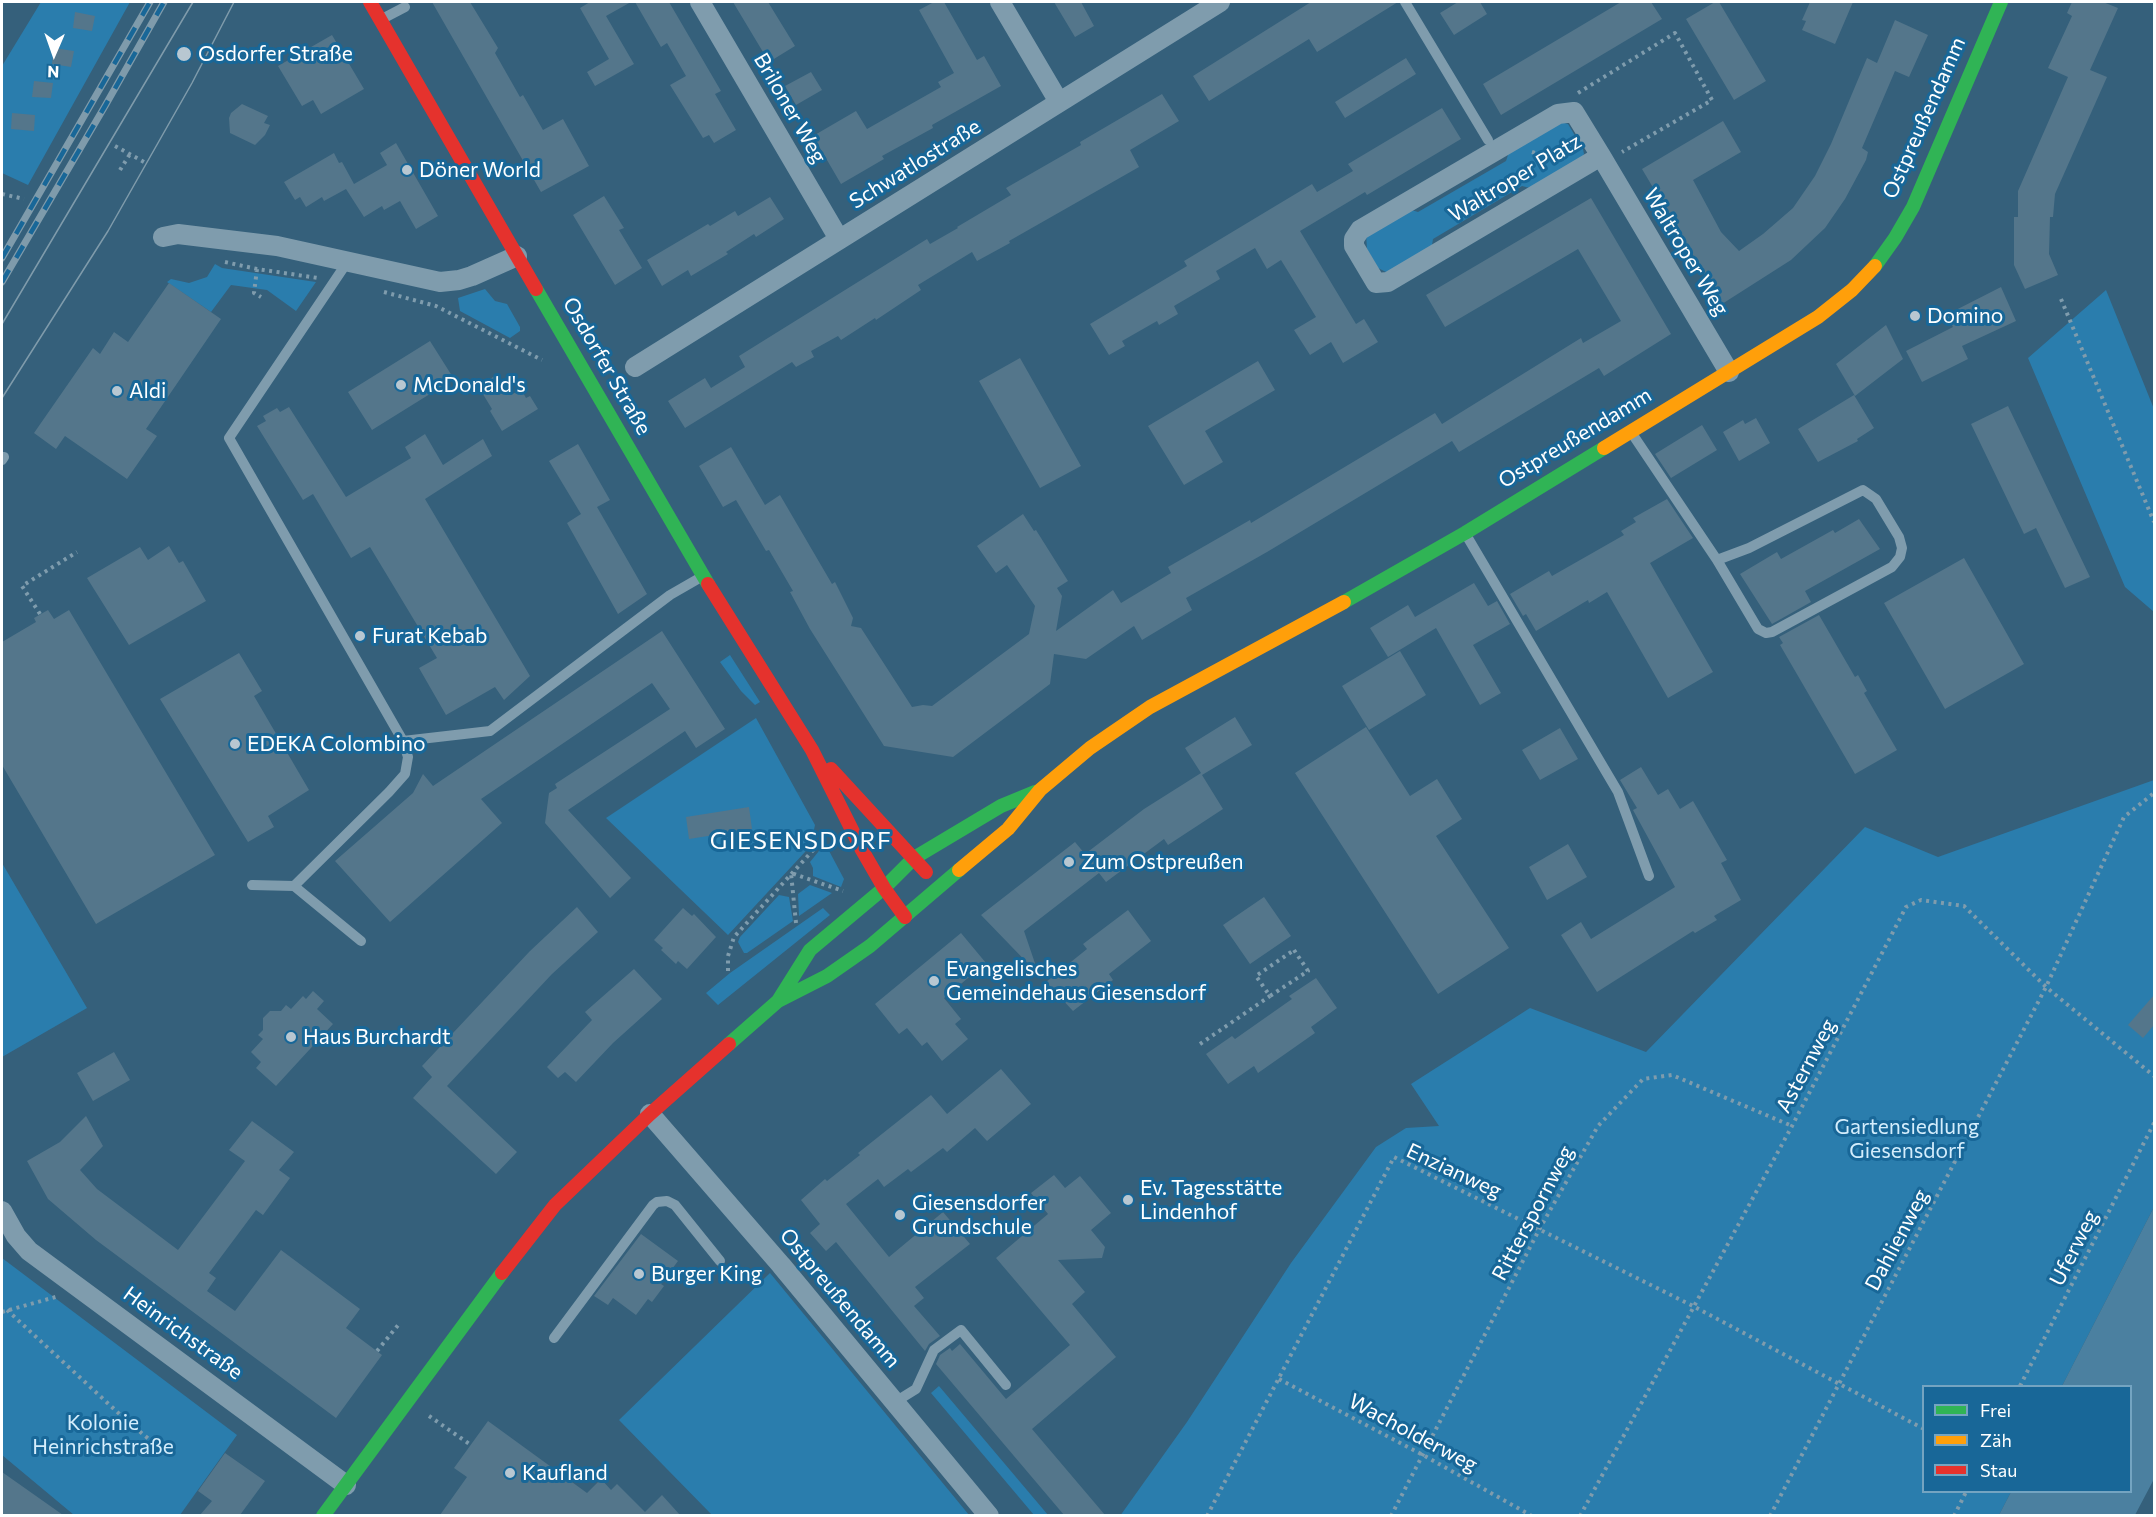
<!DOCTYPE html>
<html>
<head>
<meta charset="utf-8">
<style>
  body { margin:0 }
  #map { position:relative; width:2156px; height:1517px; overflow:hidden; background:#35607b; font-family:Commissioner,sans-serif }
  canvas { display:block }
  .frame { position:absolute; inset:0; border:3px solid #fff; pointer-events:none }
  .legend { position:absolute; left:1922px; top:1385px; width:210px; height:108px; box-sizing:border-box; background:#186798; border:2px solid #74a4c1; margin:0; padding:8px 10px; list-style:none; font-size:18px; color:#fff }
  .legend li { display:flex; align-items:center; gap:12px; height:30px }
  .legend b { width:30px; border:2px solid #74a4c1 }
  .north { position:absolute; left:24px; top:24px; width:60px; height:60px; -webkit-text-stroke:4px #186798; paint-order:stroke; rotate:182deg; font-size:16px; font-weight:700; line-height:24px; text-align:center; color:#fff }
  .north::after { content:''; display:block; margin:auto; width:21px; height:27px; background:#fff; clip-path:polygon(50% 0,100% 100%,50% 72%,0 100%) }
</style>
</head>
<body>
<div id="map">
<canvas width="2156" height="1517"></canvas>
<div class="frame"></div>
<ul class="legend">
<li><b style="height:8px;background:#30b455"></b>Frei</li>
<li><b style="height:8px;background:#ff9f0a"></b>Zäh</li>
<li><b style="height:8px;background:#e5322d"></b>Stau</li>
</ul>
<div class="north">N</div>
</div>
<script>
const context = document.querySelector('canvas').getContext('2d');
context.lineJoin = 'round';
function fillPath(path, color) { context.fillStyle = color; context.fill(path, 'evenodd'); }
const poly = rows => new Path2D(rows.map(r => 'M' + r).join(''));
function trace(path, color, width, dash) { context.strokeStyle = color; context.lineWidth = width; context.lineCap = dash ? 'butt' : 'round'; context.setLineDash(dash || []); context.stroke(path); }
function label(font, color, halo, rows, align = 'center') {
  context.font = font + ' Commissioner,sans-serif'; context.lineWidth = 6; context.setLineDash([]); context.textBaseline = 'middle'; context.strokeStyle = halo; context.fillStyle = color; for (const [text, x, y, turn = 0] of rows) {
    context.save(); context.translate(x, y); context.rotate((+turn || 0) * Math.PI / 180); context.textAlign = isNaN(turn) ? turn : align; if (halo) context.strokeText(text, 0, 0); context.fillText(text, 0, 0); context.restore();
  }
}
fillPath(poly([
  [41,2,130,2,28,185,2,173,2,66],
  [1561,122,1568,124,1583,149,1584,154,1581,160,1534,189,1522,186,1433,239,1431,251,1388,273,1378,268,1367,249,1366,233,1408,209,1418,212,1506,161,1510,149],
  [215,264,222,268,316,282,296,311,267,290,231,285,211,312,167,282,171,279,189,283,207,277],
  [485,289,495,301,507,304,520,327,520,331,510,338,460,311,458,298],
  [2106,290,2154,409,2154,612,2125,587,2028,358],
  [730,655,760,702,755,705,741,691,720,662],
  [756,718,815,825,812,839,805,852,728,935,606,818],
  [2154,780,2154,1207,2062,1386,1924,1386,1924,1492,2011,1492,1999,1515,1120,1516,1187,1422,1291,1263,1376,1147,1406,1128,1439,1126,1411,1084,1530,1008,1646,1052,1865,827,1938,857],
  [823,846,827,847,844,879,841,887,813,876,813,868,810,862],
  [2,863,87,1008,2,1057],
  [810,885,832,893,799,916,798,894],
  [779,895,789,897,793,921,747,953,744,953,738,942,740,937],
  [823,908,830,915,718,1005,706,993,730,973],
  [2,1258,237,1435,180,1515,74,1515,2,1455],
  [770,1273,969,1515,712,1515,619,1420],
  [939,1386,1048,1515,1034,1515,931,1393]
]), '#2a7dad');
fillPath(poly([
  [2154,1207,2154,1479,2135,1515,1999,1515,2011,1492,2130,1492,2130,1386,2062,1386]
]), '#4b80a0');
fillPath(poly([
  [432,2,470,2,498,48,495,53,520,97,523,95,543,130,563,119,589,166,541,192],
  [590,2,631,2,606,16,634,64,595,86,587,72,609,59,580,8],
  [635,2,669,2,721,91,715,94,736,130,714,143,709,135,703,138,670,85,686,76,667,43,661,47],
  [733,2,768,2,795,46,769,62],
  [934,2,944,2,977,60,984,56,1001,86,932,125,933,128,882,156,884,159,841,184,813,136,856,111,867,129,941,87,938,82,954,73,919,10],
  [1054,2,1081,2,1094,26,1075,37],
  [1311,2,1398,2,1317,52,1309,39,1209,101,1193,76],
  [1458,2,1480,2,1487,14,1454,35,1440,13],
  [1621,2,1651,2,1662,19,1501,115,1483,84],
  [1715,2,1719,2,1766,81,1734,100,1686,19],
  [1810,2,1853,2,1835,44,1802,30,1806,21,1802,20],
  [2072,2,2103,2,2118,8,2090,70,2107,77,2055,194,2053,217,2050,217,2049,254,2058,275,2025,289,2014,265,2014,217,2018,217,2018,191,2068,77,2048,68,2072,16,2067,13],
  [75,12,95,16,92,31,73,28],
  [1895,20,1928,35,1909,77,1895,71,1862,148,1868,152,1866,160,1845,199,1825,228,1791,260,1722,304,1642,169,1723,121,1741,152,1693,180,1721,232,1739,251,1763,234,1793,208,1815,176,1831,144,1867,58,1877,63],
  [332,35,364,89,321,114,313,100,302,106,278,66],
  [54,48,74,51,71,67,52,64],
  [1406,58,1416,74,1345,118,1335,102],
  [811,72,822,90,796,105,785,86],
  [34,81,53,83,51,98,32,97],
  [1162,94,1179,121,1130,150,1139,167,1009,241,1010,243,977,261,972,252,918,285,921,290,876,320,875,318,841,340,838,336,811,351,814,357,796,367,792,362,685,428,668,401,705,378,711,388,745,367,739,356,927,239,930,244,958,228,957,227,1011,195,1006,188,1081,145,1080,142],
  [242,104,268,116,264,123,270,125,265,135,255,145,230,133,229,118,231,113],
  [1442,108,1461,139,1367,195,1365,192,1300,231,1356,324,1364,319,1378,342,1343,363,1331,342,1310,355,1294,330,1316,317,1281,260,1267,269,1255,248,1216,271,1220,279,1174,306,1178,314,1159,325,1157,321,1122,341,1125,346,1109,355,1090,324,1187,266,1184,261,1312,184,1317,192,1353,171,1348,164],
  [12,113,35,115,34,131,11,129],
  [396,143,438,216,416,229,400,201,384,210,382,206,364,217,346,189,324,201,322,197,306,207,300,197,295,200,284,182,334,153,339,163,342,162,354,184,387,165,380,153],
  [604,196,624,228,619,230,642,268,615,285,573,215],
  [770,197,784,219,756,237,754,234,726,252,728,254,691,276,688,270,662,286,647,260,708,224,710,226,735,211,738,216],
  [1591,198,1671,334,1604,376,1599,368,1459,452,1452,441,1267,552,1186,598,1192,610,1142,640,1134,626,1086,659,1054,654,1050,684,953,757,884,746,810,629,790,592,793,591,769,550,766,551,736,500,723,507,699,466,731,447,765,505,780,495,832,584,835,582,853,618,851,626,861,628,912,707,923,705,932,706,1029,634,1035,606,1007,565,996,573,977,546,1023,514,1034,531,1036,530,1068,581,1057,588,1062,596,1056,631,1113,590,1121,603,1171,573,1168,567,1250,520,1251,523,1435,413,1442,424,1581,338,1583,343,1621,321,1578,249,1445,327,1426,295],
  [169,283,221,319,146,429,157,436,127,479,65,436,56,449,34,433,93,348,100,354,114,332,128,342],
  [2001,287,2016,321,1962,346,1968,359,1922,382,1906,351,1953,327,1946,315],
  [1886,325,1903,359,1855,396,1836,364],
  [430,341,454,379,372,430,348,392],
  [1020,358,1081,466,1040,488,979,381],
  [1258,361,1275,390,1205,431,1223,462,1184,485,1148,426],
  [498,374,511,395,521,389,526,398,530,396,538,409,502,431,490,411,492,409,478,386],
  [1854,395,1874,428,1857,439,1858,441,1818,462,1798,429],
  [2008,406,2090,577,2065,588,2036,528,2024,534,1971,424],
  [289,407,346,497,411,458,405,447,425,434,443,465,483,439,492,456,425,499,530,676,504,700,495,687,446,715,419,668,437,658,370,547,351,558,313,494,303,500,257,426,266,421,263,416,277,408,280,412],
  [1756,418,1770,443,1739,461,1723,432,1743,420,1745,424],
  [1702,425,1717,450,1671,478,1655,454],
  [578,444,610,500,597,507,647,594,618,614,567,523,581,514,549,461],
  [1667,499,1693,538,1650,563,1713,672,1668,698,1607,592,1589,603,1588,600,1536,631,1526,614,1523,616,1510,594,1549,571,1552,576,1624,535,1621,531,1636,522,1633,518],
  [1859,519,1880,549,1805,591,1811,602,1772,624,1740,574,1777,552,1781,559,1833,530,1835,533],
  [169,546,179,563,183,561,206,601,129,645,87,578,140,547,148,560],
  [1964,558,2024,664,1945,709,1884,603],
  [1474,583,1488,606,1497,601,1510,624,1473,645,1501,693,1480,705,1436,628,1388,657,1370,628,1408,605,1415,617],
  [48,610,54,619,69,610,215,855,96,924,2,765,2,642,36,622,34,618],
  [1819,615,1855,677,1858,675,1867,691,1864,693,1897,750,1855,774,1780,645,1783,643,1779,637],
  [662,631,725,729,696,748,685,731,568,810,631,878,610,898,545,823,549,793,557,788,555,784,670,709,652,683,481,799,502,823,390,922,335,861,413,793,423,774,433,786],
  [1400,651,1426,695,1369,730,1342,686],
  [239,653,262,691,254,696,309,790,268,816,274,827,248,842,160,699],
  [1235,717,1252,745,1202,775,1223,809,1168,845,1164,839,1106,882,1099,873,1024,931,1039,975,981,915,1075,842,1085,854,1144,809,1201,773,1185,748],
  [1366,727,1410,796,1437,779,1462,819,1436,836,1509,948,1438,994,1295,773],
  [1560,728,1578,759,1540,780,1522,750],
  [1641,767,1658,795,1668,789,1680,809,1693,801,1727,860,1721,863,1741,900,1714,916,1717,920,1695,933,1693,931,1597,992,1561,935,1581,922,1591,939,1675,887,1633,810,1637,808,1620,780],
  [749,807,752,829,689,839,686,817],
  [1568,844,1587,877,1547,900,1529,867],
  [1264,897,1291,936,1250,964,1223,925],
  [577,907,598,932,552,974,447,1086,517,1152,496,1174,413,1098,432,1077,422,1066,530,951],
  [683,908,692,916,694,914,716,937,687,969,678,961,676,964,661,950,663,948,654,940],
  [1128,910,1151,941,1109,974,1113,980,1073,1011,1046,982,1087,949,1083,944],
  [961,933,986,963,944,998,961,1019,955,1024,968,1039,942,1061,927,1042,922,1046,907,1028,899,1034,875,1004],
  [634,969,662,999,613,1043,576,1082,565,1072,558,1078,547,1067,592,1020,585,1012],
  [1316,978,1337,1008,1311,1027,1315,1033,1258,1073,1254,1066,1228,1084,1206,1054,1232,1036,1235,1039,1292,999,1289,996],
  [313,991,324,1001,317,1009,333,1024,276,1086,256,1068,261,1062,251,1052,263,1039,258,1035,263,1030,263,1018,270,1011,281,1011,286,1005,291,1009,303,996,306,999],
  [2154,995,2154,1025,2143,1038,2128,1025],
  [114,1052,130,1080,93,1101,77,1073],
  [1001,1069,1031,1104,987,1141,975,1128,947,1152,943,1148,911,1172,908,1169,884,1187,878,1179,846,1204,889,1257,943,1212,970,1244,915,1287,924,1298,914,1306,940,1336,929,1344,925,1351,836,1242,826,1251,810,1233,820,1224,801,1200,825,1179,827,1181,860,1155,858,1153,931,1095,947,1114],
  [86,1116,103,1146,80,1170,97,1189,178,1250,245,1161,229,1150,252,1121,294,1152,279,1170,290,1178,263,1215,256,1210,209,1273,216,1278,207,1291,235,1311,281,1250,360,1309,346,1328,382,1355,336,1418,96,1240,48,1199,27,1161,60,1142],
  [1054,1175,1065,1188,1080,1176,1111,1213,1091,1230,1105,1247,1102,1258,1058,1260,1085,1292,1072,1304,1116,1357,1032,1429,1105,1515,1064,1515,936,1364,940,1355,950,1348,952,1351,960,1344,1006,1399,1070,1345,996,1258,1048,1214,1031,1193],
  [641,1234,678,1261,661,1284,664,1286,652,1302,648,1299,636,1315,613,1298,608,1305,594,1296],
  [488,1421,587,1493,601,1479,611,1490,617,1484,645,1512,662,1495,680,1515,440,1515,467,1477,454,1468],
  [225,1453,265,1481,240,1515,200,1515,212,1501,198,1491],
  [2,1472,63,1515,2,1515]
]), '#54768b');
trace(poly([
  [1578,93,1675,33,1712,100,1622,152],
  [115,146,144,162],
  [1532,152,1556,160],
  [120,170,130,154],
  [2,194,24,199],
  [225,262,257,269,318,278],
  [257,269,254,293,261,297],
  [384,292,436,306,542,360],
  [2061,299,2154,522],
  [40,614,22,586,77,552],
  [796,923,791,873,843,891],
  [1294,950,1308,971,1270,996,1256,976,1294,950],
  [728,971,728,956,734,937,826,836],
  [1200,1044,1270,996],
  [7,1310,127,1421,156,1445],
  [2,1312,59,1296],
  [377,1351,399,1324],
  [1279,1379,1423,1455,1532,1516],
  [2020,1386,2154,1123],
  [429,1416,471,1445],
  [1207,1516,1394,1157,1693,1306,1924,1429],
  [1391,1516,1540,1228,1598,1126,1643,1079,1672,1075,1792,1126],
  [1580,1516,1792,1126,1906,907,1921,900,1964,906,2046,987,2154,1076],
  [1770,1516,2046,987,2124,817,2154,793],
  [1954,1516,1966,1492]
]), '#7f9cad', 4, [3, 4.5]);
trace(poly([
  [1405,2,1488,140],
  [382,19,405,7],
  [348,261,229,438,403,741,490,731,670,595,703,576],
  [1631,432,1717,560,1749,548,1863,490,1876,499,1899,537,1902,548,1900,557,1892,567,1772,632,1766,633,1758,629,1717,560],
  [2,460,4,457],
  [1465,533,1618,792,1649,876],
  [252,885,294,886,389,792,405,774,408,757,403,741],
  [294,886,361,941],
  [554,1338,653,1205,657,1202,667,1201,675,1205,720,1261],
  [895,1402,916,1389,934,1350,961,1330,1006,1385]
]), '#7f9cad', 10);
trace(poly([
  [700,2,839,239],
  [1000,2,1059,102],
  [1601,156,1388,282,1376,283,1354,246,1354,239,1360,230,1558,114,1574,112,1601,156,1729,372],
  [163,237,178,234,277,246,440,282,459,280,472,276,517,256],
  [635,367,1220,2],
  [650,1114,781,1265,989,1516],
  [2,1211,16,1236,29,1251,346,1485]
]), '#7f9cad', 20);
trace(poly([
  [1875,266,1895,238,1913,207,2001,2],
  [536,289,708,584],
  [1344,602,1465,533,1604,448],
  [778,1001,810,950,884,888,914,858,1001,806,1035,792],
  [729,1044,778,1001,827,976,870,946,959,870],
  [323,1516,502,1273]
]), '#30b455', 14);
trace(poly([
  [1604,448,1818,317,1852,290,1875,266],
  [959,870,1008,829,1040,790,1090,748,1150,707,1344,602]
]), '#ff9f0a', 14);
trace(poly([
  [370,2,536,289],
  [708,584,812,750,862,850,884,888,905,917],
  [831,769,926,872],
  [502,1273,555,1205,650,1114,729,1044]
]), '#e5322d', 14);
trace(poly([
  [2,324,193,2],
  [2,398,108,231,192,83,234,2]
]), '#7f9bab', 1.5);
const rail = poly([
  [2,258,150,2],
  [2,282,105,106,164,2]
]);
trace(rail, '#7f9bab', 7);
trace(rail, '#186798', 4.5, [14]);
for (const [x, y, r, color] of [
  [184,54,8,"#b8c7d1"],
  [407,170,6,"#b8c7d1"],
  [1915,316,6,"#b8c7d1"],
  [401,385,6,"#b8c7d1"],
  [117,391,6,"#b8c7d1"],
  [360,636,6,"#b8c7d1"],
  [235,744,6,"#b8c7d1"],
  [1069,862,6,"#b8c7d1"],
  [934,981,6,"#b8c7d1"],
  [291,1037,6,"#b8c7d1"],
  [1128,1200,6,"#b8c7d1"],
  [900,1215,6,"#b8c7d1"],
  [639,1274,6,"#b8c7d1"],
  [510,1473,6,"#b8c7d1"]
]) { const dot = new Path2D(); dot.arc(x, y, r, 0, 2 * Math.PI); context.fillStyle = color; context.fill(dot); trace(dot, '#186798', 2); }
label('21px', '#fff', '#186798', [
  ["Osdorfer Straße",198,54],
  ["Döner World",419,170],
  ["Domino",1927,316],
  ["McDonald's",413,385],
  ["Aldi",129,391],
  ["Furat Kebab",372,636],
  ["EDEKA Colombino",247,744],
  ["Zum Ostpreußen",1081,862],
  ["Evangelisches",946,969],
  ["Gemeindehaus Giesensdorf",946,993],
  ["Haus Burchardt",303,1037],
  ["Ev. Tagesstätte",1140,1188],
  ["Lindenhof",1140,1212],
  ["Giesensdorfer",912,1203],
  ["Grundschule",912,1227],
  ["Burger King",651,1274],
  ["Kaufland",522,1473]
], 'left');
label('21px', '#fff', '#186798', [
  ["Briloner Weg",790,108,60],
  ["Ostpreußendamm",1924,118,-66],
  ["Schwatlostraße",915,164,-32],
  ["Waltroper Platz",1515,178,-31],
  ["Waltroper Weg",1686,252,59],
  ["Osdorfer Straße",607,366,60],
  ["Ostpreußendamm",1575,438,-31],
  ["Asternweg",1806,1066,-62],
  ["Enzianweg",1454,1171,25],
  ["Ritterspornweg",1533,1213,-62],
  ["Dahlienweg",1897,1240,-62],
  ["Uferweg",2074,1248,-63],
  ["Ostpreußendamm",840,1298,50],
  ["Heinrichstraße",183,1333,36],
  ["Wacholderweg",1413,1433,28]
]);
label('21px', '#d4edfc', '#186798', [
  ["Gartensiedlung",1907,1127],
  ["Giesensdorf",1907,1151],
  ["Kolonie",103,1423],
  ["Heinrichstraße",103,1447]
]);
context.letterSpacing = '1.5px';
label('24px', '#fff', '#186798', [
  ["GIESENSDORF",801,841]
]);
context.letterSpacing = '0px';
</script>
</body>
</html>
